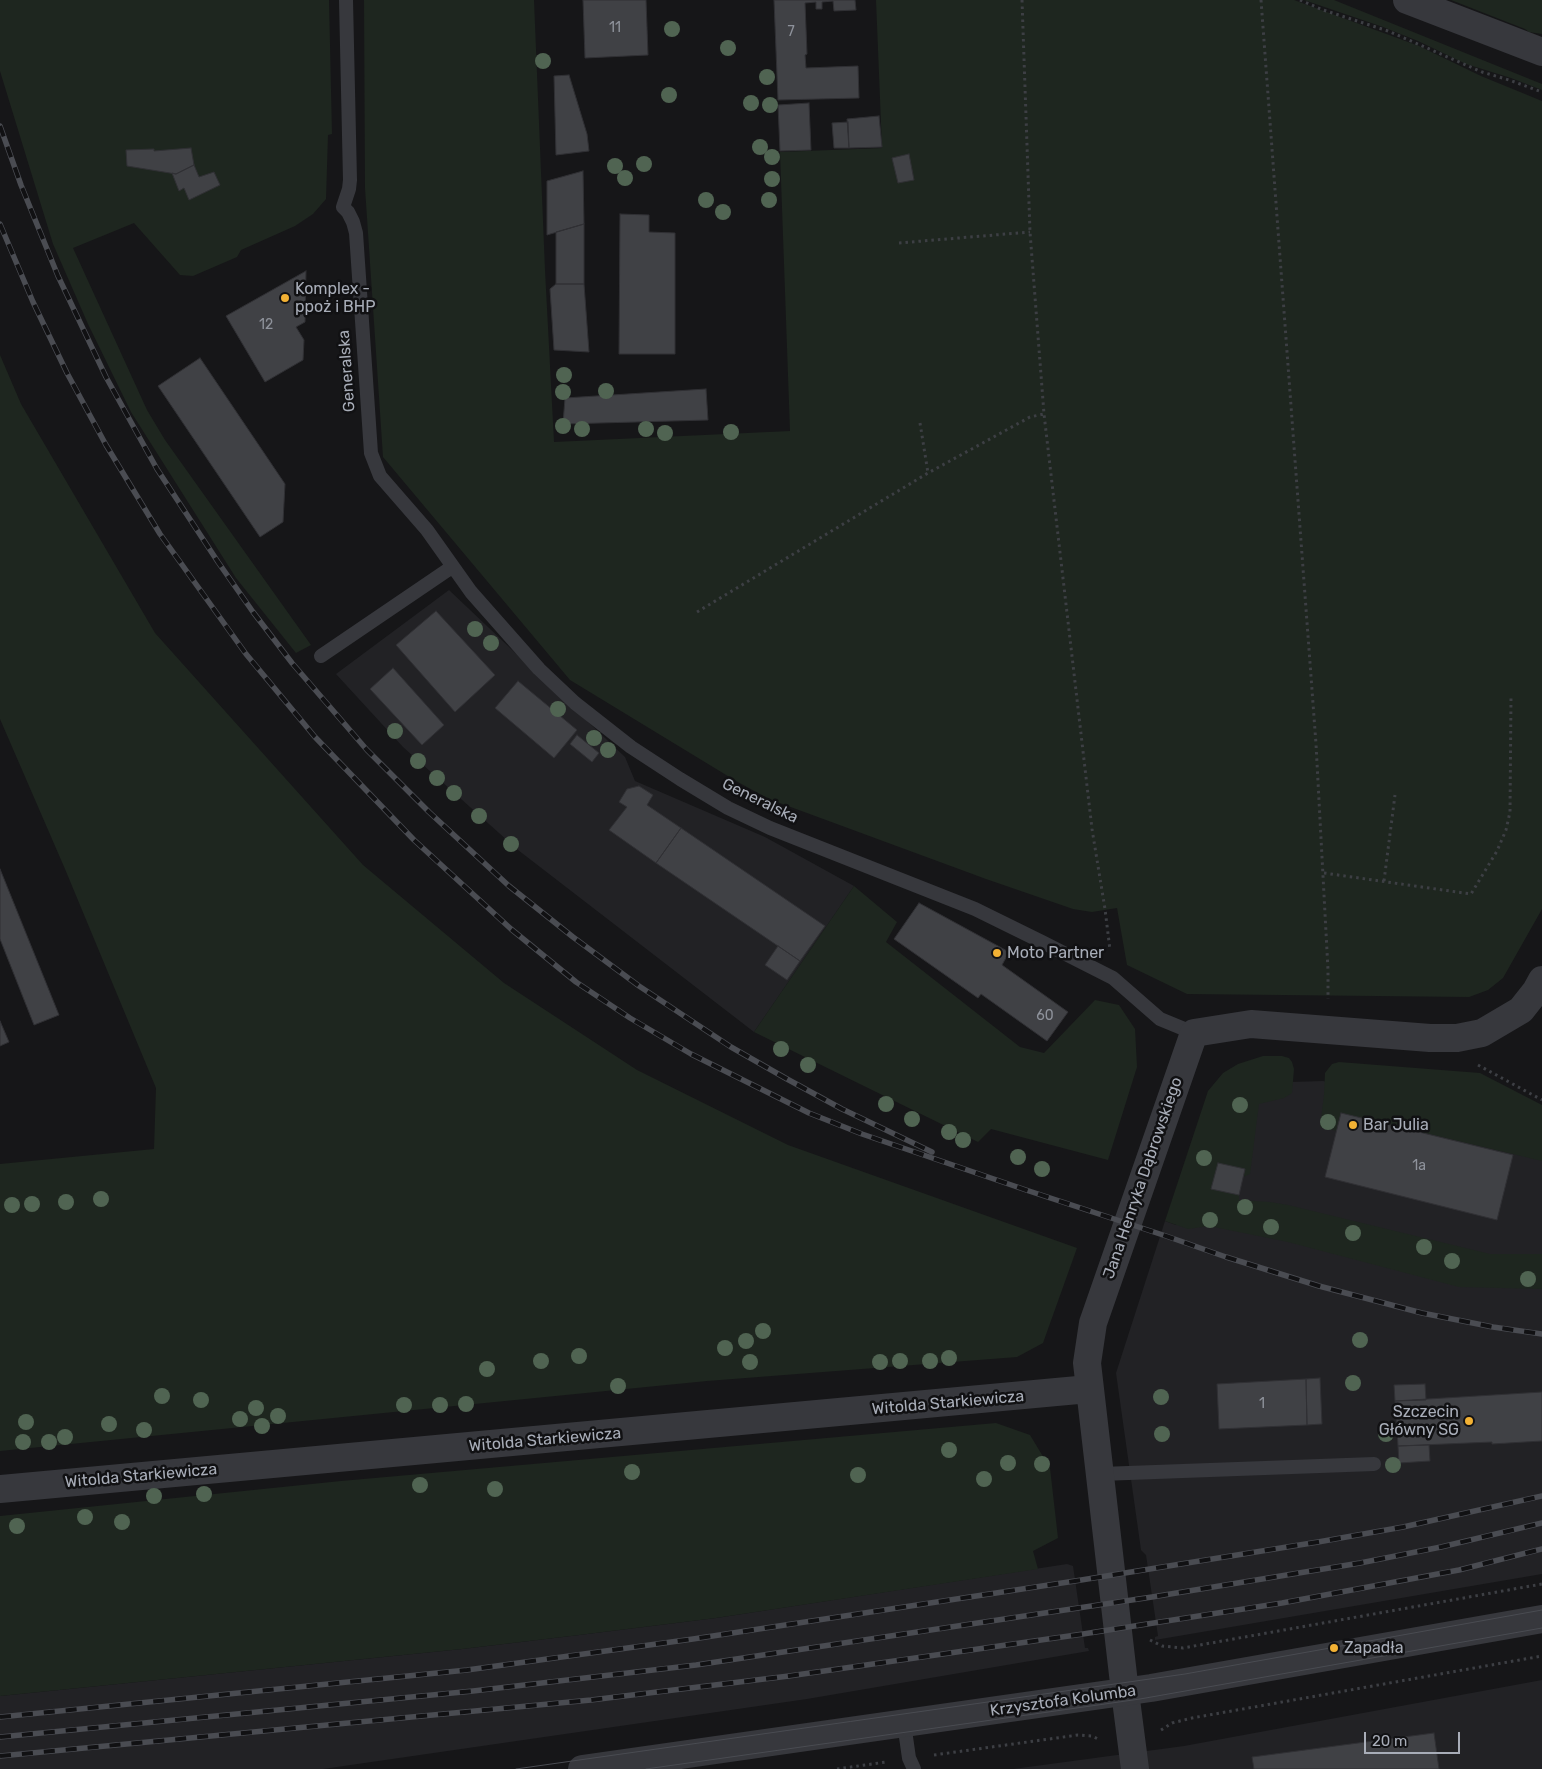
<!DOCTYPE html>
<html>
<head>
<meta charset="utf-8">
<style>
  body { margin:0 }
  #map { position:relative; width:1542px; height:1769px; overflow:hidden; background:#161618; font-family:Rubik,sans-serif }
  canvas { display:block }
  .scale { position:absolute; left:1364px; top:1732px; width:96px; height:22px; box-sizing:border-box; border:2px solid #a8adb8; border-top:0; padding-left:6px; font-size:15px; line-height:18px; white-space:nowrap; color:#a8adb8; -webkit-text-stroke:4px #111113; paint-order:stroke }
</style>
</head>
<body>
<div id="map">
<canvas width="1542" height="1769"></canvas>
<div class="scale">20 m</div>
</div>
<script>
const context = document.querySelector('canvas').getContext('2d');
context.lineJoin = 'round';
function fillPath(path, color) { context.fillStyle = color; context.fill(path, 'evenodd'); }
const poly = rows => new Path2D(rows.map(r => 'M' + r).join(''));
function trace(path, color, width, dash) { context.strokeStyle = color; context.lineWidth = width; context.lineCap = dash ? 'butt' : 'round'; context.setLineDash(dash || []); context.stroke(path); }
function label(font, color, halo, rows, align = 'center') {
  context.font = font + ' Rubik,sans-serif'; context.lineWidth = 5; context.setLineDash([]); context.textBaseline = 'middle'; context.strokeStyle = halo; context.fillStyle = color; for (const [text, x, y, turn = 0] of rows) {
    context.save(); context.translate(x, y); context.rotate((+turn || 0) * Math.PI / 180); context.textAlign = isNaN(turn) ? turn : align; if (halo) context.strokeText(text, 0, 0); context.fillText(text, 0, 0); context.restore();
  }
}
fillPath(poly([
  [449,590,625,757,635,781,765,837,854,886,754,1032,518,850,403,747,336,674],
  [1323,1081,1542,1120,1542,1574,1155,1640,1155,1637,1158,1636,1146,1555,1141,1550,1116,1373,1165,1221,1176,1225,1226,1084],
  [1067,1564,1073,1566,1085,1648,1088,1648,1089,1651,807,1699,323,1769,0,1769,0,1696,462,1649,571,1636,716,1618],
  [1542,1680,1542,1769,1013,1769,1184,1746]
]), '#222225');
fillPath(poly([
  [0,0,329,0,332,134,328,135,326,199,313,214,295,226,241,250,237,257,193,276,180,275,134,223,73,248,147,410,165,440,311,645,296,653,236,578,131,412,88,324,53,244,0,71],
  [364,0,534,0,545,270,554,442,790,431,780,152,882,148,876,0,1294,0,1419,46,1481,76,1542,101,1542,909,1503,978,1488,990,1469,997,1187,994,1127,965,1117,908,1092,912,1073,909,986,879,769,799,736,781,570,680,383,457,365,188],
  [1304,0,1334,0,1542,84,1542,90,1511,78,1466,64,1418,41,1383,27],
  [1451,0,1542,0,1542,34,1529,32,1525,29],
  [0,355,21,404,155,633,363,865,504,983,637,1070,788,1145,1077,1248,1043,1343,1017,1357,707,1381,0,1451,0,1164,154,1149,156,1088,65,869,0,719],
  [854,886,897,922,886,942,1020,1047,1044,1053,1095,1000,1119,1005,1135,1029,1137,1067,1108,1160,991,1129,978,1142,754,1032],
  [1263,1056,1282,1056,1289,1058,1292,1062,1294,1069,1292,1093,1284,1098,1259,1104,1250,1174,1243,1177,1245,1169,1212,1189,1239,1195,1239,1200,1270,1202,1288,1205,1490,1254,1542,1254,1542,1289,1459,1287,1288,1242,1209,1226,1188,1229,1165,1221,1208,1091,1223,1073,1238,1064],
  [1339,1062,1480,1073,1542,1105,1542,1161,1341,1113,1337,1131,1320,1127,1324,1095,1325,1073,1332,1064],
  [996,1423,1030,1435,1050,1468,1058,1538,1033,1551,1038,1569,716,1618,571,1636,462,1649,0,1696,0,1516,341,1481]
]), '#1e261f');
const building = poly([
  [583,0,646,0,648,55,585,58,583,0],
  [774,0,855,0,856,10,834,11,833,1,822,2,822,9,816,9,816,2,805,3,807,54,805,55,806,68,858,66,859,98,778,100,774,0],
  [569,75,587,134,589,151,556,155,554,76,569,75],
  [809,103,811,150,780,151,778,105,809,103],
  [879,116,882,147,849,148,847,119,879,116],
  [848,122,849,148,834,148,832,123,848,122],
  [191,148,194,165,176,174,127,166,126,150,154,149,154,151,191,148],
  [909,154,914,180,898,183,892,158,909,154],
  [194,165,199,177,214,172,220,185,189,200,184,188,179,191,172,173,176,174,194,165],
  [583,171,584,224,547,235,547,181,583,171],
  [620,214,649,215,649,232,675,233,675,354,619,354,620,214],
  [584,224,584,284,556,284,556,232,584,224],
  [306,271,305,322,296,327,304,340,303,360,265,382,226,316,306,271],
  [556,284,584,284,589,352,554,350,550,289,556,284],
  [200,358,285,484,283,522,260,537,158,386,200,358],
  [706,389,708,420,563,424,565,398,706,389],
  [436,611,495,675,455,712,396,645,436,611],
  [393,668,444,725,422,745,370,689,393,668],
  [518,681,577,730,554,758,495,708,518,681],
  [577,735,599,753,592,762,570,744,577,735],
  [639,786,653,795,647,805,681,828,656,863,609,830,627,807,619,802,627,789,639,786],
  [681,828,825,926,800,961,656,863,681,828],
  [0,869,59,1015,34,1025,0,939,0,869],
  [919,903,1009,952,1002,965,1068,1012,1047,1041,981,994,978,998,894,939,919,903],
  [778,946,800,961,787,980,765,965,778,946],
  [0,1021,9,1042,0,1046,0,1021],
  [1341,1113,1513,1155,1497,1220,1325,1177,1341,1113],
  [1218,1163,1245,1169,1239,1195,1211,1189,1218,1163],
  [1320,1378,1322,1424,1307,1425,1306,1379,1320,1378],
  [1306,1379,1307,1425,1219,1429,1217,1384,1306,1379],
  [1425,1384,1426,1400,1395,1401,1394,1385,1425,1384],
  [1542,1392,1542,1441,1492,1444,1492,1442,1398,1446,1395,1401,1542,1392],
  [1429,1445,1430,1461,1399,1463,1398,1446,1429,1445],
  [1434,1733,1439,1769,1254,1769,1252,1757,1434,1733]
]);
fillPath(building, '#404145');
trace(building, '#303034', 1);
trace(poly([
  [1022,0,1030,232,1044,414,1092,829,1105,909,1110,950],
  [1261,0,1316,744,1328,970,1328,999],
  [1300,0,1323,10,1388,31,1482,72,1509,80,1542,92],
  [899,243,1030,232],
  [920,423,928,473],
  [697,612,928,473,1030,417,1044,414],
  [1324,873,1471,894,1497,851,1506,830,1510,812,1511,697],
  [1384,881,1395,795],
  [1478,1065,1542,1100],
  [1150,1640,1162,1646,1183,1648,1542,1584],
  [1161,1730,1172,1723,1192,1718,1542,1656],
  [934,1755,1078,1735,1092,1736,1100,1740],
  [837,1769,886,1762]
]), '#3d3f44', 3, [2.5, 4]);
trace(poly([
  [346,0,350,180,349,189,343,207,348,212,353,222,356,233,371,453,380,476,427,530,471,592,539,669,575,703,631,747,680,779,728,808,770,828,975,909,1042,942,1113,978,1160,1019,1194,1033],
  [321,656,452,567],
  [1101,1474,1374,1464],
  [904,1723,909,1758,914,1769]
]), '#37383d', 14);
trace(poly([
  [1407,0,1542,52],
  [1125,1692,1135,1769]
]), '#37383d', 28);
trace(poly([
  [0,1489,1089,1389],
  [1125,1692,1087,1363,1093,1323,1194,1033,1251,1024,1430,1038,1457,1038,1482,1033,1521,1010,1536,991,1542,980],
  [582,1769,1151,1688,1542,1619]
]), '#37383d', 28);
trace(poly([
  [516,1769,1185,1674,1542,1610],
  [646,1769,1140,1699,1542,1628]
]), '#4a4c52', 1);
const rail = poly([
  [0,126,21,185,58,276,106,377,157,469,218,562,253,612,292,663,367,750,429,812,509,886,573,937,639,986,731,1047,787,1079,842,1109,932,1152],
  [0,224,33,302,67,373,106,445,160,534,246,654,315,737,414,840,511,929,576,982,630,1018,691,1054,809,1113,862,1134,1029,1191,1166,1236,1226,1257,1319,1286,1422,1313,1493,1327,1542,1334],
  [0,1717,467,1670,693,1639,1075,1581,1318,1542,1403,1527,1542,1496],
  [0,1737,473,1691,696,1665,1152,1597,1360,1563,1441,1547,1542,1523],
  [0,1756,591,1700,789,1676,1083,1634,1282,1603,1459,1570,1542,1549]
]);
trace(rail, '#4a4c52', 5.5);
trace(rail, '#111113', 4, [11]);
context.fillStyle = '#506452';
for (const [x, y] of [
  [672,29],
  [728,48],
  [543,61],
  [767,77],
  [669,95],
  [751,103],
  [770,105],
  [760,147],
  [772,157],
  [644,164],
  [615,166],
  [625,178],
  [772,179],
  [706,200],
  [769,200],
  [723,212],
  [564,375],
  [606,391],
  [563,392],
  [563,426],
  [582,429],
  [646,429],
  [731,432],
  [665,433],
  [475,629],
  [491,643],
  [558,709],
  [395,731],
  [594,738],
  [608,750],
  [418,761],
  [437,778],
  [454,793],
  [479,816],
  [511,844],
  [781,1049],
  [808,1065],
  [886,1104],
  [1240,1105],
  [912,1119],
  [1328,1122],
  [949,1132],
  [963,1140],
  [1018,1157],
  [1204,1158],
  [1042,1169],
  [101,1199],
  [66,1202],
  [32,1204],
  [12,1205],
  [1245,1207],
  [1210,1220],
  [1271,1227],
  [1353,1233],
  [1424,1247],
  [1452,1261],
  [1528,1279],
  [763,1331],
  [1360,1340],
  [746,1341],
  [725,1348],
  [579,1356],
  [949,1358],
  [541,1361],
  [900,1361],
  [930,1361],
  [750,1362],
  [880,1362],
  [487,1369],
  [1353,1383],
  [618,1386],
  [162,1396],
  [1161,1397],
  [201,1400],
  [466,1404],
  [404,1405],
  [440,1405],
  [256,1408],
  [278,1416],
  [240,1419],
  [26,1422],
  [109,1424],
  [262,1426],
  [144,1430],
  [1162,1434],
  [1386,1434],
  [65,1437],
  [23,1442],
  [49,1442],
  [949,1450],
  [1008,1463],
  [1042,1464],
  [1393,1465],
  [632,1472],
  [858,1475],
  [984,1479],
  [420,1485],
  [495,1489],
  [204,1494],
  [154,1496],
  [85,1517],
  [122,1522],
  [17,1526]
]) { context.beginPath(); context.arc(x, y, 8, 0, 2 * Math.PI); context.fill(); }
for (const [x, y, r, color] of [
  [285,298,5,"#f2b134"],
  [997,953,5,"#f2b134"],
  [1353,1125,5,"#f2b134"],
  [1469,1421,5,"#f2b134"],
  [1334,1648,5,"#f2b134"]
]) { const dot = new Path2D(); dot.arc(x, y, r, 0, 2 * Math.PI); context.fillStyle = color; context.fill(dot); trace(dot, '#111113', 2); }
label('14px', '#8e929b', null, [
  ["11",615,28],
  ["7",791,32],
  ["12",266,325],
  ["60",1045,1016],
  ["1a",1419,1166],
  ["1",1262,1404]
]);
label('16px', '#a8adb8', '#111113', [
  ["Komplex -",295,289],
  ["ppoż i BHP",295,307],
  ["Moto Partner",1007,953],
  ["Bar Julia",1363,1125],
  ["Szczecin",1459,1412,"right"],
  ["Główny SG",1459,1430,"right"],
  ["Zapadła",1344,1648]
], 'left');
label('16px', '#a8adb8', '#111113', [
  ["Generalska",347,371,-94],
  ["Generalska",760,801,26],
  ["Jana Henryka Dąbrowskiego",1143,1178,-71],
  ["Witolda Starkiewicza",948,1403,-5],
  ["Witolda Starkiewicza",545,1440,-5],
  ["Witolda Starkiewicza",141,1476,-5],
  ["Krzysztofa Kolumba",1063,1701,-8]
]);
</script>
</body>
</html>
